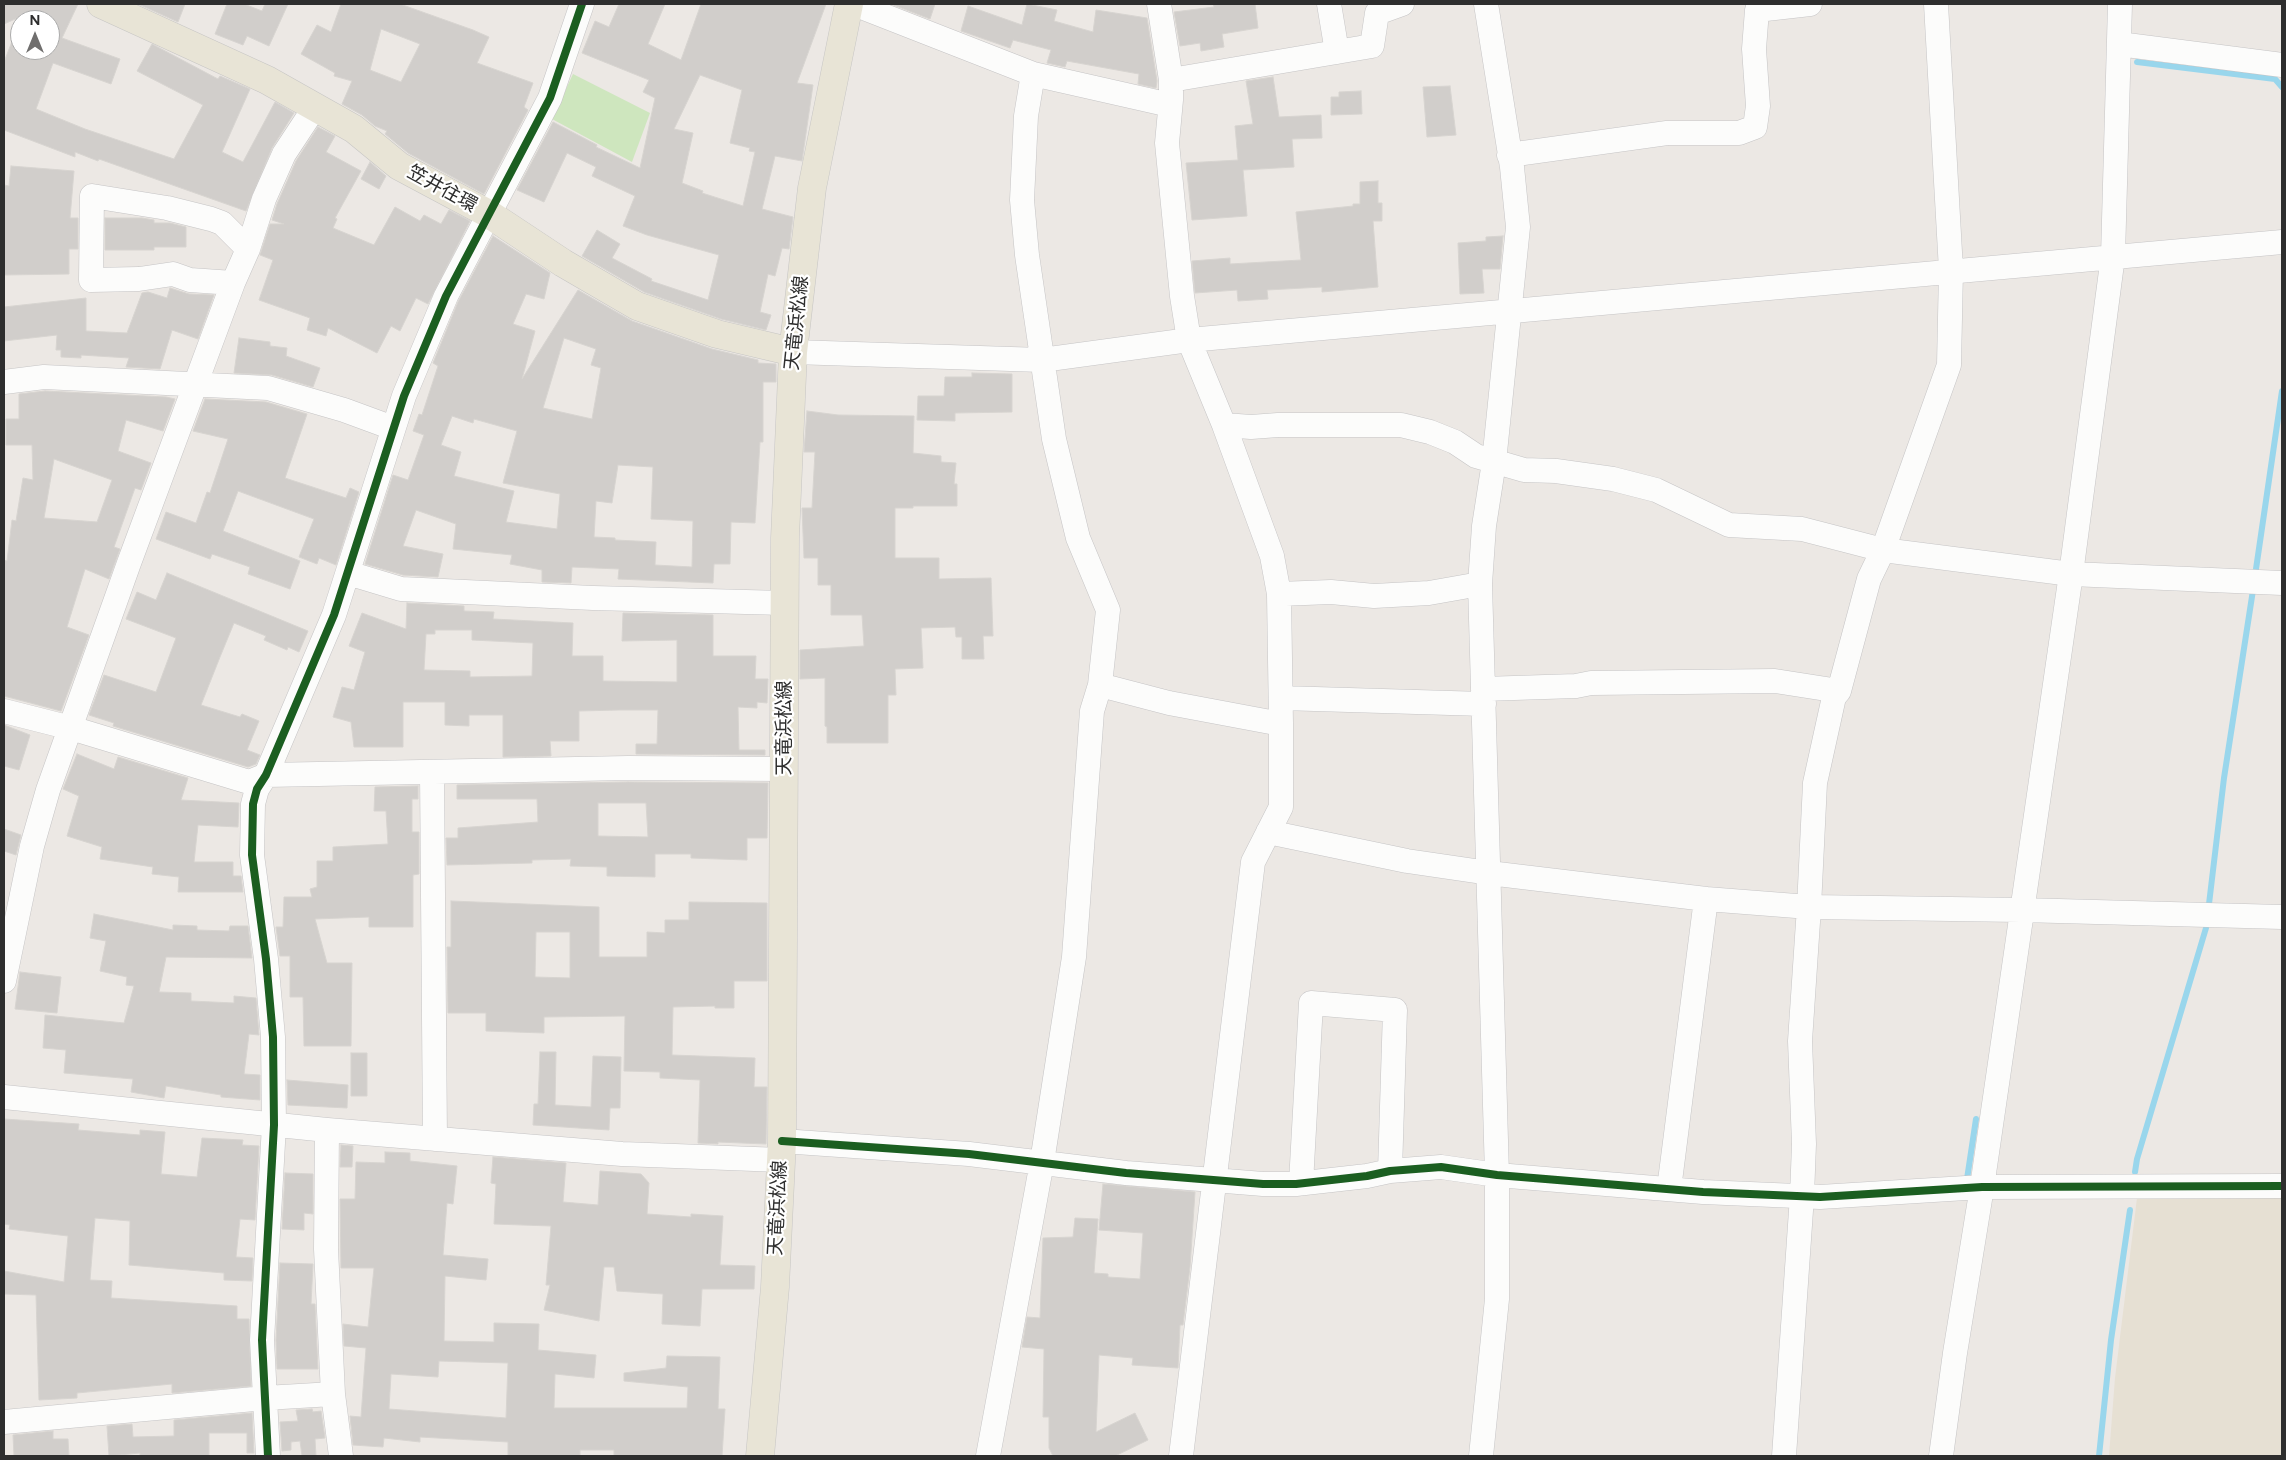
<!DOCTYPE html>
<html>
<head>
<meta charset="utf-8">
<style>
  body { margin:0 }
  #map { position:relative; width:2286px; height:1460px; overflow:hidden; background:#ece8e4; font-family:Figtree,sans-serif }
  canvas { display:block }
  .frame { position:absolute; inset:0; border:5px solid #2e2e2e; pointer-events:none }
  .north { position:absolute; left:10px; top:10px; width:50px; height:50px; box-sizing:border-box; background:#fff; border:1px solid #ababab; border-radius:50%; rotate:0deg; font-size:14px; font-weight:700; line-height:20px; text-align:center; color:#2e2e2e }
  .north::after { content:''; display:block; margin:auto; width:18px; height:22px; background:#706f6e; clip-path:polygon(50% 0,100% 100%,50% 72%,0 100%) }
</style>
</head>
<body>
<div id="map">
<canvas width="2286" height="1460"></canvas>
<div class="frame"></div>
<div class="north">N</div>
</div>
<script>
const context = document.querySelector('canvas').getContext('2d');
context.lineJoin = 'round';
function fillPath(path, color) { context.fillStyle = color; context.fill(path, 'evenodd'); }
const poly = rows => new Path2D(rows.map(r => 'M' + r).join(''));
function trace(path, color, width, dash) { context.strokeStyle = color; context.lineWidth = width; context.lineCap = dash ? 'butt' : 'round'; context.setLineDash(dash || []); context.stroke(path); }
function label(font, color, halo, rows, align = 'center') {
  context.font = font + ' Figtree,"Noto Sans JP",sans-serif'; context.lineWidth = 4.5; context.setLineDash([]); context.textBaseline = 'middle'; context.strokeStyle = halo; context.fillStyle = color; for (const [text, x, y, turn = 0] of rows) {
    context.save(); context.translate(x, y); context.rotate((+turn || 0) * Math.PI / 180); context.textAlign = isNaN(turn) ? turn : align; if (halo) context.strokeText(text, 0, 0); context.fillText(text, 0, 0); context.restore();
  }
}
fillPath(poly([
  [2137,1198,2282,1198,2282,1456,2109,1456,2115,1378]
]), '#e6e0d3');
fillPath(poly([
  [573,74,650,113,632,162,552,119]
]), '#cee6be');
trace(poly([
  [2137,62,2275,79,2282,87],
  [2256,569,2282,391],
  [2209,904,2224,778,2253,590],
  [2135,1172,2137,1159,2206,928],
  [1967,1179,1976,1119],
  [2099,1456,2111,1340,2130,1210]
]), '#99d6ec', 6);
const building = poly([
  [4,4,78,4,62,38,120,59,111,84,53,63,36,109,85,129,174,159,203,105,137,71,152,44,218,79,220,76,250,89,222,152,243,162,275,102,294,113,272,148,246,211,99,159,98,161,75,152,75,157,4,130,4,62,20,21,20,50,50,50,50,20,20,20,22,16,4,24,4,4],
  [138,4,185,4,178,22,138,4],
  [227,4,244,4,262,11,265,4,288,4,269,46,247,36,243,45,215,34,227,4],
  [341,4,400,4,473,30,489,37,477,63,533,83,524,107,528,110,484,194,408,153,385,134,387,131,375,126,362,115,342,104,352,81,334,76,335,73,301,54,317,25,331,32,341,4],
  [381,29,420,44,401,82,370,70,381,29],
  [619,4,665,4,648,44,681,60,701,4,826,4,797,83,813,85,802,161,775,156,762,209,793,217,789,249,782,248,775,276,768,274,760,312,771,315,766,330,721,319,644,292,582,256,597,230,620,244,612,258,652,279,651,281,708,300,719,255,647,235,623,226,635,196,592,176,596,167,567,153,544,202,517,190,553,122,597,145,596,147,640,168,655,98,643,92,649,80,582,53,595,21,609,27,619,4],
  [700,75,742,90,730,143,750,148,749,151,755,152,743,206,702,193,703,191,682,183,693,133,674,129,700,75],
  [891,4,935,4,930,19,891,4],
  [1027,4,1057,10,1054,21,1093,32,1096,10,1147,18,1157,81,1156,88,1138,84,1139,74,1067,61,1065,67,1047,63,1051,50,1013,40,1010,48,961,31,968,6,1022,25,1027,4],
  [1213,4,1255,4,1258,28,1222,34,1224,47,1201,51,1200,43,1180,46,1174,12,1214,7,1213,4],
  [1273,77,1279,117,1321,115,1322,138,1292,139,1294,167,1243,170,1247,216,1192,220,1186,163,1238,160,1235,126,1253,124,1246,81,1273,77],
  [1450,86,1456,135,1427,137,1423,87,1450,86],
  [1361,91,1362,114,1331,115,1331,97,1339,97,1339,92,1361,91],
  [318,127,335,136,326,152,361,171,335,218,337,219,333,228,374,245,395,207,420,221,424,215,441,224,449,210,470,221,428,304,416,298,400,331,391,326,377,353,328,328,326,336,307,330,310,318,259,300,273,260,260,255,270,224,284,224,272,220,277,204,296,161,318,127],
  [370,162,386,176,379,189,361,179,370,162],
  [11,166,74,171,70,218,78,218,78,249,69,249,69,274,4,275,4,185,9,186,11,166],
  [1378,181,1378,203,1382,203,1382,221,1373,221,1378,287,1322,292,1322,287,1267,290,1268,299,1238,301,1237,290,1195,293,1192,261,1230,258,1230,264,1301,260,1296,212,1353,206,1353,204,1360,204,1360,182,1378,181],
  [105,218,142,218,154,220,154,223,170,223,186,227,186,247,154,247,154,250,105,250,105,218],
  [493,236,550,273,544,299,526,294,513,324,535,331,522,379,578,290,632,321,712,349,758,360,758,363,776,364,776,382,763,382,763,442,760,442,755,523,731,522,730,564,714,564,713,583,618,579,619,569,572,567,571,583,542,582,542,570,510,564,512,555,453,549,456,524,416,510,403,546,443,554,438,577,403,575,365,564,393,475,408,480,424,435,413,431,419,414,422,415,438,366,433,363,458,302,493,236],
  [564,338,596,349,591,365,601,368,592,419,543,408,564,338],
  [452,416,473,423,474,419,517,431,503,483,560,494,557,529,506,522,514,491,454,476,461,452,441,445,452,416],
  [618,465,653,467,651,519,693,521,692,567,655,565,656,542,615,540,615,538,594,537,596,501,612,503,618,465],
  [1503,236,1500,269,1482,269,1484,293,1460,294,1458,243,1486,241,1486,237,1503,236],
  [170,288,189,294,214,295,198,339,172,330,160,369,126,367,129,358,81,355,81,358,61,357,61,350,56,350,57,335,4,341,4,307,86,298,86,331,127,333,142,293,148,292,167,298,170,288],
  [239,338,270,342,270,346,287,348,286,356,320,368,313,387,272,375,234,373,239,338],
  [972,373,1012,374,1012,412,955,413,955,421,917,420,918,396,944,396,945,377,972,377,972,373],
  [45,391,166,397,175,399,163,431,126,420,118,451,151,463,141,490,135,488,114,547,120,549,109,579,85,569,67,627,89,635,61,711,4,696,4,560,7,561,12,520,16,521,23,478,33,480,32,445,6,445,6,419,19,419,19,394,45,391],
  [54,459,112,480,97,522,44,518,54,459],
  [205,399,266,402,307,414,285,478,346,498,350,488,359,492,336,565,319,558,317,564,299,557,314,519,238,491,223,531,300,561,290,589,248,574,250,567,212,554,210,559,156,539,166,512,196,523,207,492,210,493,228,439,193,431,205,399],
  [807,411,838,415,914,416,913,453,941,456,941,462,956,463,954,484,957,484,957,506,913,506,913,508,895,508,895,558,939,558,939,579,991,578,993,636,983,636,984,659,962,659,962,637,956,637,955,627,921,628,923,668,895,669,896,695,888,695,888,743,827,743,827,727,825,726,825,678,800,679,800,650,864,646,862,615,831,615,831,585,818,585,818,558,804,558,802,508,812,508,815,452,804,452,807,411],
  [167,573,308,631,299,652,288,647,287,650,264,640,266,636,234,623,220,657,201,705,240,717,242,714,259,721,247,750,260,755,256,764,248,767,113,726,114,723,89,715,104,675,156,692,176,638,126,619,137,592,156,600,167,573],
  [407,603,464,606,464,611,494,612,493,619,573,623,572,656,603,656,603,681,677,682,677,640,622,641,623,613,713,615,713,656,756,656,755,679,768,679,767,703,757,702,757,708,738,707,739,750,765,750,765,755,636,754,636,744,657,744,658,710,619,710,579,711,579,741,550,741,551,756,503,757,503,715,469,715,469,726,445,725,445,702,403,702,403,747,354,747,351,722,333,717,342,687,354,690,365,652,349,646,362,613,406,629,407,603],
  [435,630,472,630,472,640,533,643,532,676,470,677,470,671,424,670,426,634,435,634,435,630],
  [4,725,30,735,19,770,4,766,4,725],
  [77,754,114,769,118,757,188,778,181,800,239,803,238,827,198,825,194,862,233,862,233,876,241,876,243,892,178,892,179,877,152,874,153,867,100,859,102,847,67,836,79,796,63,789,77,754],
  [628,782,768,783,767,838,747,838,747,860,691,858,691,854,655,854,655,877,607,876,607,867,570,866,571,859,532,860,532,863,447,865,446,838,458,838,458,828,538,822,537,799,457,799,457,785,628,782],
  [598,803,646,803,648,837,598,836,598,803],
  [418,786,418,799,412,799,412,832,419,832,419,874,413,875,413,927,369,927,369,917,315,919,327,963,352,963,351,1046,304,1046,303,997,290,997,290,956,280,956,276,927,283,927,284,897,312,897,310,889,317,887,317,861,333,861,333,847,388,844,386,811,374,811,375,787,418,786],
  [4,829,21,835,16,855,4,851,4,829],
  [451,901,599,907,599,957,647,957,647,932,665,933,665,920,689,920,689,902,767,903,767,981,734,981,734,1008,715,1008,715,1006,673,1007,672,1055,755,1058,754,1087,767,1087,766,1144,718,1142,718,1144,698,1143,700,1080,660,1078,660,1072,624,1071,625,1016,544,1017,544,1033,486,1031,486,1013,448,1013,447,947,451,947,451,901],
  [536,932,570,932,570,978,535,977,536,932],
  [94,914,173,930,173,925,197,926,197,930,229,931,230,926,248,926,252,958,166,957,159,992,191,993,191,1001,234,1003,234,996,256,998,259,1035,249,1034,244,1074,260,1075,260,1100,221,1097,221,1095,166,1086,164,1098,131,1092,133,1079,64,1073,66,1050,43,1048,45,1015,124,1023,134,986,126,985,127,977,100,971,106,941,90,938,94,914],
  [20,972,61,977,57,1013,15,1009,20,972],
  [540,1052,556,1052,555,1105,591,1107,593,1056,621,1057,620,1108,610,1108,609,1130,533,1125,534,1104,538,1104,540,1052],
  [351,1053,367,1053,367,1096,351,1096,351,1053],
  [287,1080,348,1085,347,1108,288,1105,287,1080],
  [4,1119,79,1124,78,1130,140,1135,140,1130,165,1132,161,1174,197,1177,202,1138,243,1140,242,1145,259,1146,255,1220,240,1219,236,1257,253,1258,252,1281,224,1280,224,1273,129,1265,130,1221,95,1218,90,1280,112,1281,111,1298,237,1306,237,1319,249,1319,251,1386,172,1393,172,1384,77,1393,77,1398,39,1400,36,1295,4,1294,4,1271,64,1282,68,1236,9,1229,10,1225,4,1224,4,1119],
  [341,1145,353,1146,352,1167,340,1167,341,1145],
  [385,1152,410,1153,410,1161,457,1166,453,1204,447,1203,443,1255,488,1259,486,1280,445,1276,444,1341,494,1342,494,1323,539,1324,538,1350,596,1355,594,1378,555,1374,554,1408,687,1408,688,1387,624,1381,624,1373,666,1368,667,1356,720,1357,718,1409,725,1409,722,1456,614,1456,614,1450,580,1450,580,1456,508,1456,508,1442,420,1437,420,1442,384,1438,383,1447,353,1445,350,1416,361,1417,366,1348,344,1346,343,1324,368,1327,374,1268,341,1268,340,1199,355,1199,356,1162,385,1163,385,1152],
  [439,1361,508,1363,506,1418,389,1409,391,1374,438,1377,439,1361],
  [493,1157,566,1163,563,1202,598,1205,600,1171,641,1174,649,1183,647,1214,691,1217,691,1214,723,1216,720,1265,755,1266,754,1289,702,1289,700,1326,662,1324,663,1294,617,1291,614,1267,604,1267,599,1321,544,1310,550,1285,546,1285,551,1226,494,1224,496,1184,491,1183,493,1157],
  [285,1173,313,1174,313,1214,304,1213,304,1230,282,1229,285,1173],
  [1103,1184,1195,1192,1190,1267,1183,1325,1180,1325,1178,1368,1132,1365,1133,1358,1099,1355,1096,1432,1135,1413,1148,1440,1115,1456,1053,1456,1049,1448,1049,1417,1043,1417,1044,1349,1022,1347,1027,1317,1040,1318,1043,1238,1073,1237,1075,1218,1098,1219,1094,1273,1108,1274,1108,1277,1140,1279,1143,1233,1099,1230,1103,1184],
  [280,1263,313,1264,311,1304,315,1304,318,1369,277,1369,276,1340,280,1263],
  [312,1409,313,1412,321,1411,325,1438,315,1439,316,1456,302,1456,300,1441,291,1442,291,1450,282,1451,280,1422,298,1421,296,1410,312,1409],
  [252,1413,254,1453,247,1453,247,1433,209,1433,209,1456,140,1456,140,1453,109,1456,107,1426,132,1424,133,1437,174,1436,174,1420,252,1413],
  [53,1431,53,1439,68,1439,69,1456,14,1456,13,1435,53,1431]
]);
fillPath(building, '#d1cecb');
trace(building, '#d7d4d0', 1);
const minor = poly([
  [854,4,1033,74,1026,116,1022,200,1027,255,1054,439,1078,538,1108,610,1100,685],
  [1159,4,1171,80,1171,100,1167,143,1182,296,1189,340,1224,425,1272,556,1279,594,1281,724,1281,807,1253,862,1181,1456],
  [1329,4,1337,52],
  [2119,44,2282,65],
  [1033,74,1170,105],
  [1171,80,1372,46,1377,13,1402,4],
  [1509,155,1667,133,1739,133,1755,127,1758,106,1754,49,1757,10,1810,4],
  [233,283,190,280,173,274,139,279,91,280,92,196,167,208,211,219,222,223,248,249],
  [793,352,1042,360,1189,340,2282,242],
  [4,382,44,377,268,388,344,410,393,428],
  [1224,425,1251,427,1278,425,1401,425,1430,432,1455,442,1476,456,1524,470,1556,471,1613,479,1656,490,1729,525,1802,529,1883,550,2071,574,2282,583],
  [348,573,401,589,593,598,784,603],
  [1279,594,1331,592,1374,596,1429,593,1480,584],
  [1483,689,1576,686,1591,683,1775,681,1839,691],
  [1281,698,1484,704],
  [4,711,71,728,249,782,266,775,628,768,784,769],
  [432,772,435,1139],
  [1268,832,1407,861,1489,873,1706,899,1809,907,2021,910,2282,917],
  [4,981,32,846,48,790,129,563,233,283,248,249,264,199,284,154,315,107],
  [4,1097,327,1130,622,1154,781,1160],
  [327,1130,326,1249,333,1394,341,1456],
  [782,1141,969,1154,1126,1173,1263,1184,1296,1184,1367,1176,1390,1171,1441,1167,1497,1175,1703,1192,1820,1197,1982,1187,2282,1186],
  [1301,1183,1311,1003,1395,1010,1390,1171],
  [1669,1189,1706,899],
  [4,1422,265,1398,333,1394],
  [268,1456,262,1340,274,1125,273,1037,266,959,252,855,253,804,257,789,266,775,334,615,404,396,446,296,550,98,582,4],
  [988,1456,1042,1162,1074,957,1092,711,1100,685,1169,703,1281,724],
  [1481,1456,1497,1299,1497,1175,1480,584,1484,526,1494,462,1518,227,1512,167,1486,4],
  [1784,1456,1802,1196,1804,1144,1800,1041,1809,907,1815,783,1834,697,1839,691,1869,579,1883,550,1949,365,1951,270,1936,4],
  [1941,1456,1955,1353,1982,1187,2071,574,2113,256,2120,4]
]);
const major = poly([
  [101,4,267,80,354,129,399,166,489,214,563,263,637,306,717,334,793,352],
  [760,1456,775,1287,782,1141,785,538,793,352,812,188,849,4]
]);
trace(minor, '#c5c4c5', 25);
trace(major, '#c6c5c4', 29);
trace(minor, '#fcfcfb', 24);
trace(major, '#e8e4d6', 28);
trace(poly([
  [782,1141,969,1154,1126,1173,1263,1184,1296,1184,1367,1176,1390,1171,1441,1167,1497,1175,1703,1192,1820,1197,1982,1187,2282,1186],
  [268,1456,262,1340,274,1125,273,1037,266,959,252,855,253,804,257,789,266,775,334,615,404,396,446,296,550,98,582,4]
]), '#1b5e20', 8);
label('19px', '#2e2e2e', '#fff', [
  ["笠井往環",442,189,29],
  ["天竜浜松線",797,323,-84],
  ["天竜浜松線",784,728,-90],
  ["天竜浜松線",778,1208,-87]
]);
</script>
</body>
</html>
